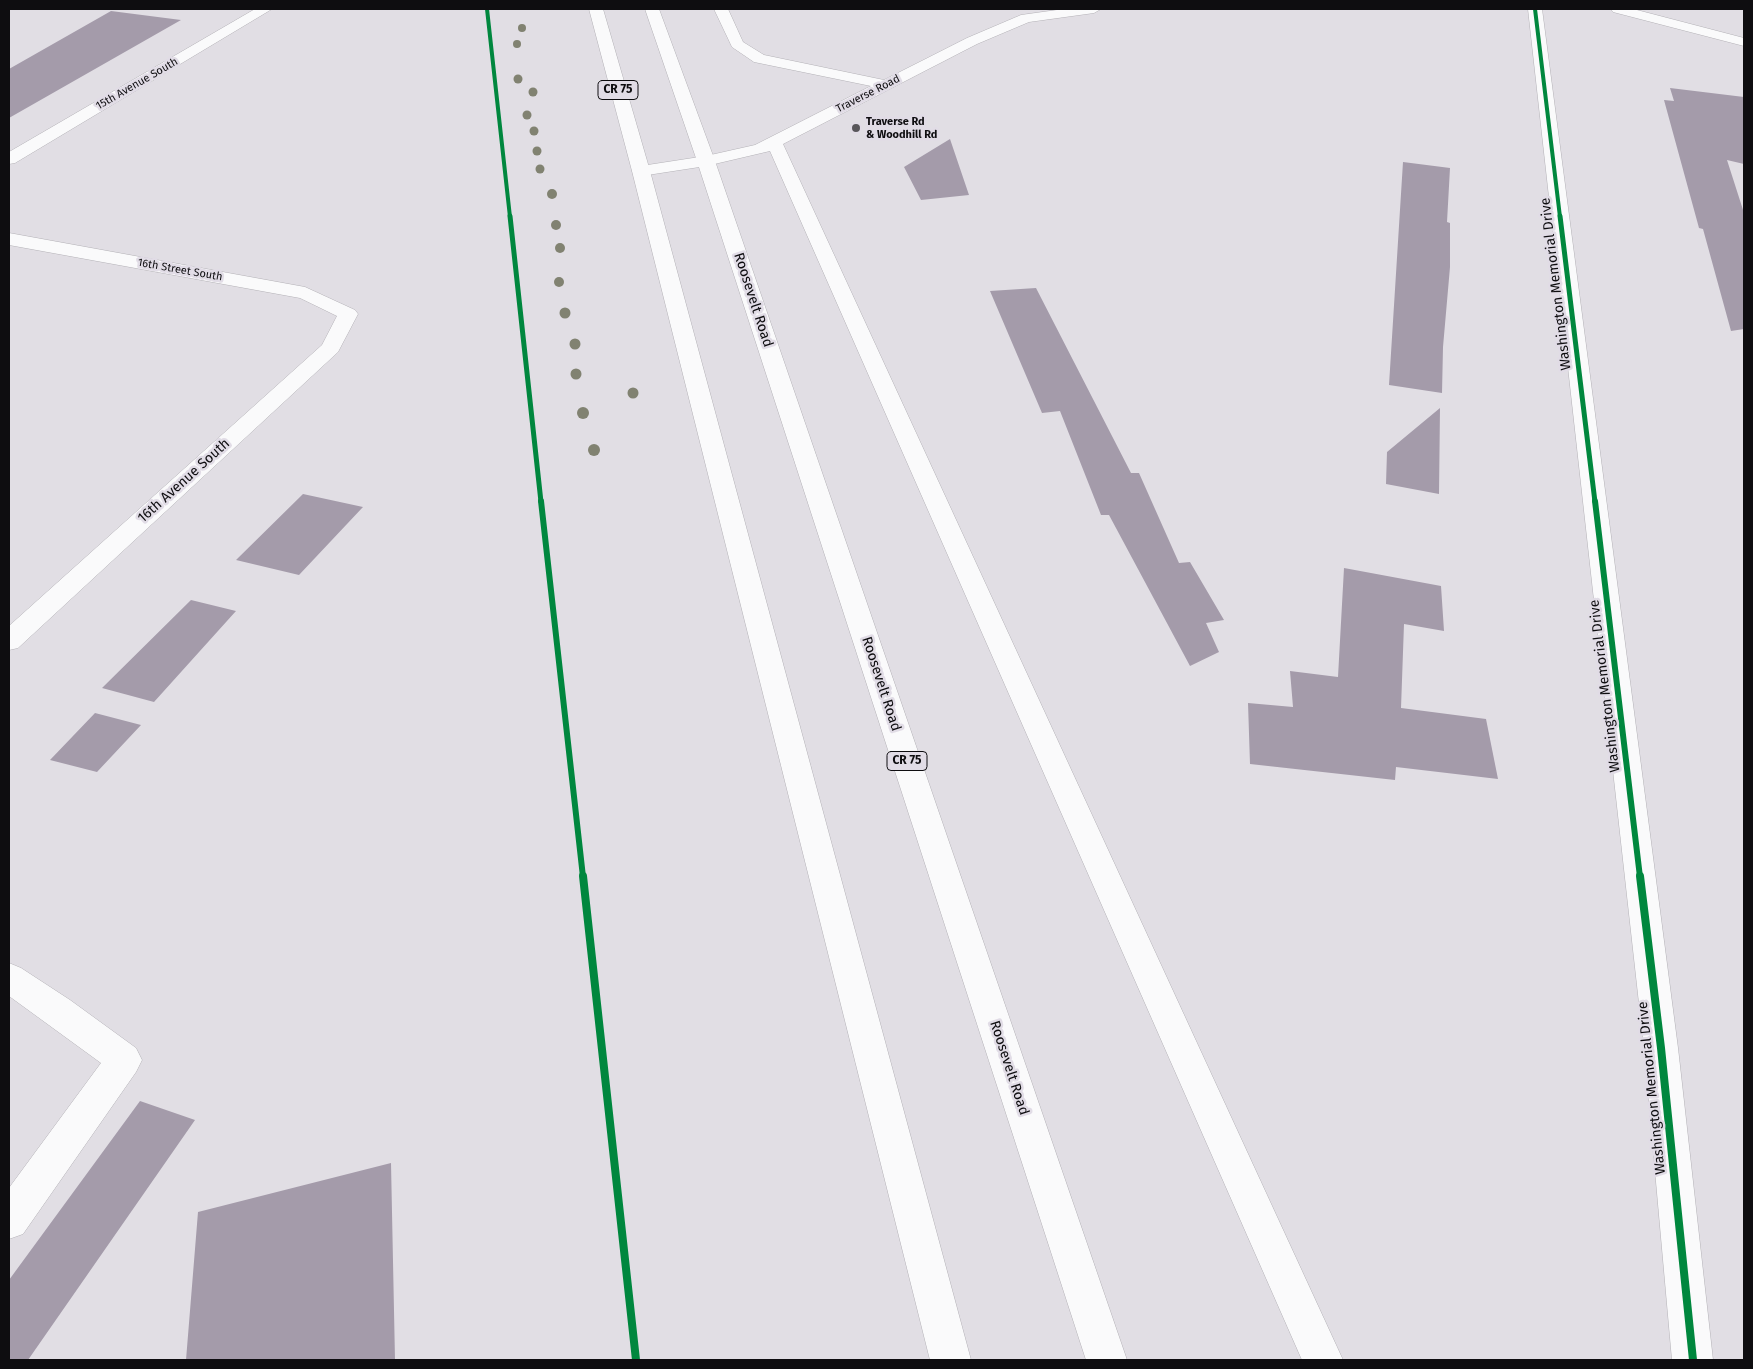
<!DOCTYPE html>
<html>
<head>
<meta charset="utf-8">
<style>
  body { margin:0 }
  #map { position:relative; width:1753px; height:1369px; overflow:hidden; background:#e1dee4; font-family:"Fira Sans",sans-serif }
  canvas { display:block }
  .frame { position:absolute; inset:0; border:10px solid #0e0d10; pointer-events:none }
</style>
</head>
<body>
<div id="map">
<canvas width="1753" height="1369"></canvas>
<div class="frame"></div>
</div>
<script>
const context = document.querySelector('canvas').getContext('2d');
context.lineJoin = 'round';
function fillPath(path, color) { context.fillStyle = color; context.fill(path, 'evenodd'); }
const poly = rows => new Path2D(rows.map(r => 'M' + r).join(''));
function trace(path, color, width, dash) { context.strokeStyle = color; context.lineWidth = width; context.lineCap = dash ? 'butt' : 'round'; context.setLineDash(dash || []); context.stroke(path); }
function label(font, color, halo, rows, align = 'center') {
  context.font = font + ' "Fira Sans",sans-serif'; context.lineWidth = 5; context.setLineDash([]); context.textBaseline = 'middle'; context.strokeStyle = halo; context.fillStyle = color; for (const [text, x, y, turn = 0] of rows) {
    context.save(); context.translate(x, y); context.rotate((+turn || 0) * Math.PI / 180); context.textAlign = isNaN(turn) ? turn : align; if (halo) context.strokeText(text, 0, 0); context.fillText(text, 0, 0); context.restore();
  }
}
fillPath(poly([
  [111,11,181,20,9,118,9,69],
  [1670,88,1744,97,1744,164,1727,160,1744,213,1744,329,1731,331,1703,229,1699,228,1664,100,1674,101],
  [950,139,969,195,921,200,904,167],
  [1403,162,1450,168,1447,222,1450,223,1450,267,1443,347,1442,393,1389,385],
  [1036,288,1131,473,1139,473,1179,563,1190,562,1224,620,1206,623,1219,652,1190,666,1109,515,1101,515,1060,411,1042,413,990,291],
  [1440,408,1439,494,1386,484,1387,452],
  [303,494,363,507,299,575,236,560],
  [1344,568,1441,586,1444,631,1404,624,1401,708,1486,719,1498,779,1396,767,1395,780,1250,764,1248,703,1293,707,1290,671,1338,677],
  [191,600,236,611,154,702,102,688],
  [95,713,141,725,97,772,50,760],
  [140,1101,195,1120,28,1360,9,1360,9,1280],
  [391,1163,395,1360,186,1360,198,1212]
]), '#a49baa');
const minor = poly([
  [255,9,272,9,15,163,9,164,9,152,255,9],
  [714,9,728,9,743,42,764,55,884,80,967,38,1021,15,1064,9,1101,9,1094,13,1029,22,977,44,783,144,1343,1360,1302,1360,770,151,706,166,641,176,635,175,632,171,635,167,641,166,706,156,755,145,871,86,754,62,732,47,714,9],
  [1528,9,1542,9,1678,1048,1713,1360,1672,1360,1644,1048,1528,9],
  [1611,9,1633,9,1744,38,1744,46,1613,12,1611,9],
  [9,233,305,287,355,310,358,314,338,352,18,648,9,650,9,626,322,345,337,316,300,298,9,245,9,233],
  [9,963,21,968,70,1000,136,1048,142,1060,136,1072,23,1234,9,1239,9,1188,101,1063,9,996,9,963]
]);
const major = poly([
  [589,9,603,9,650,171,971,1360,930,1360,632,171,589,9],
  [645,9,659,9,715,161,1127,1360,1086,1360,697,161,645,9]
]);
trace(minor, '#b3b1b6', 1);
trace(major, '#b3b1b6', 1);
fillPath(minor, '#fafafb');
fillPath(major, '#fafafb');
trace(poly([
  [487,9,510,217],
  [1535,9,1560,217]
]), '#00873e', 4);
trace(poly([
  [510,216,541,502],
  [1560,216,1595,502]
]), '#00873e', 5);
trace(poly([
  [541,501,583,877],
  [1595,501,1640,877]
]), '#00873e', 6);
trace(poly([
  [583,876,636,1360],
  [1640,876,1661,1048,1693,1360]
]), '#00873e', 8);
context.fillStyle = '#818271';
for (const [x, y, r] of [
  [522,28,4],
  [517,44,4],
  [518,79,4.5],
  [533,92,4.5],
  [527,115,4.5],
  [534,131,4.5],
  [537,151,4.5],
  [540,169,4.5],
  [552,194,5],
  [556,225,5],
  [560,248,5],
  [559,282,5],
  [565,313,5.5],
  [575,344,5.5],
  [576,374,5.5],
  [633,393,5.5],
  [583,413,6],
  [594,450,6]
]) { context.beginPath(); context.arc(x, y, r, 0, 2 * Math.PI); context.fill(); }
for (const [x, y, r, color] of [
  [856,128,5,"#58565a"]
]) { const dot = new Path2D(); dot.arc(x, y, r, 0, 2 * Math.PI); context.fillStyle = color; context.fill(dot); trace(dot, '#e1dce6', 2); }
label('11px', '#0e0d10', '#e1dce6', [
  ["15th Avenue South",137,84,-30],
  ["Traverse Road",868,94,-27],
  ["16th Street South",180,270,10]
]);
label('bold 11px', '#0e0d10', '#e1dce6', [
  ["Traverse Rd",866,122],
  ["& Woodhill Rd",866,135]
], 'left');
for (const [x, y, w] of [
  [618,90,40],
  [907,761,40]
]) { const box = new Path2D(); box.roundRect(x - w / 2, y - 9.5, w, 19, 4); context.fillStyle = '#e1dce6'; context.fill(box); trace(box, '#0e0d10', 1); }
label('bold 12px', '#0e0d10', null, [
  ["CR 75",618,90],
  ["CR 75",907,761]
]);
label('14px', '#0e0d10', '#e1dce6', [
  ["Washington Memorial Drive",1556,284,-97],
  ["Roosevelt Road",753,300,72],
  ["16th Avenue South",184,481,-42],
  ["Roosevelt Road",881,684,72],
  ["Washington Memorial Drive",1605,686,-97],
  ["Roosevelt Road",1009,1068,72],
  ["Washington Memorial Drive",1652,1088,-96]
]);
</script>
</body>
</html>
